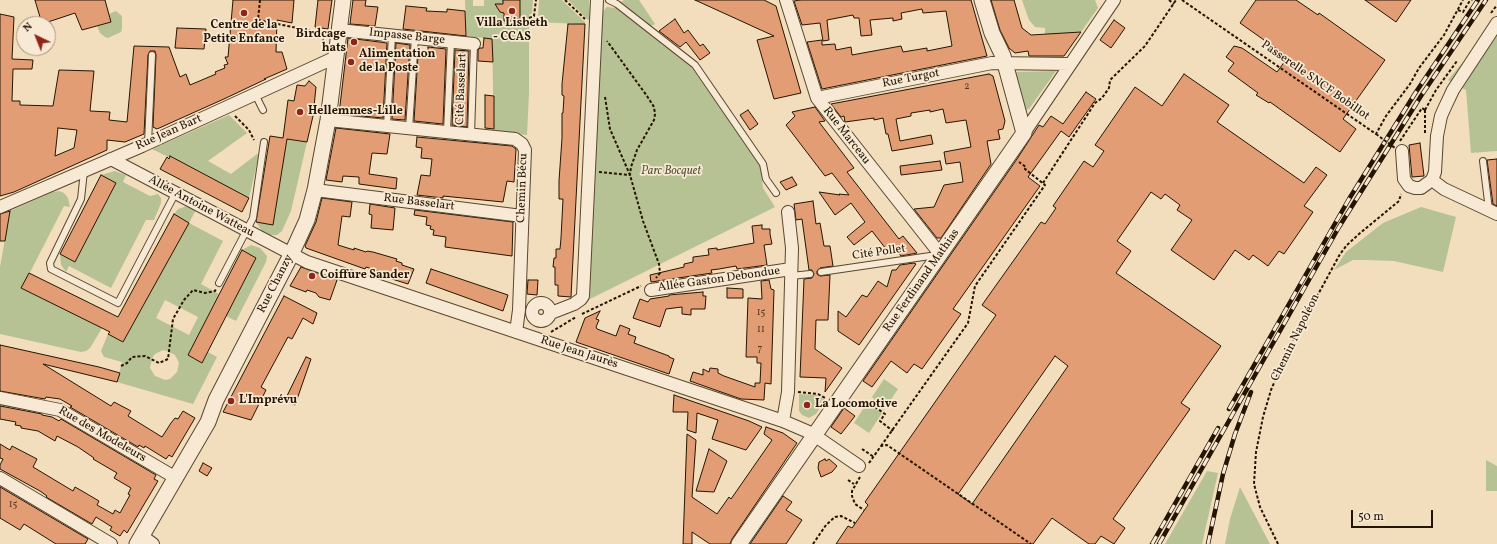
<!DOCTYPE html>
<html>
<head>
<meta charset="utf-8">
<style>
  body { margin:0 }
  #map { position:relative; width:1497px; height:544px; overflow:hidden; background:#f2ddbd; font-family:Vollkorn,serif }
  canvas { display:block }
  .north { position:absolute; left:16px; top:16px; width:40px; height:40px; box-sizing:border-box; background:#f7e9d4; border:1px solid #a3947f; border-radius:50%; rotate:317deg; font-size:11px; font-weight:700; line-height:16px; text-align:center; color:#251500 }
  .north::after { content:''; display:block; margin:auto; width:14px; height:18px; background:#8f2418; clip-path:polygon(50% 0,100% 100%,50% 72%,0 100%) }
  .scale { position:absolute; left:1351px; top:510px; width:82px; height:18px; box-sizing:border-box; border:2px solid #251500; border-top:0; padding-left:5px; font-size:12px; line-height:14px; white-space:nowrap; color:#251500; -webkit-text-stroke:3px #f7e9d4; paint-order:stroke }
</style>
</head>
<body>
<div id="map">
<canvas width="1497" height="544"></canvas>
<div class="north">N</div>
<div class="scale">50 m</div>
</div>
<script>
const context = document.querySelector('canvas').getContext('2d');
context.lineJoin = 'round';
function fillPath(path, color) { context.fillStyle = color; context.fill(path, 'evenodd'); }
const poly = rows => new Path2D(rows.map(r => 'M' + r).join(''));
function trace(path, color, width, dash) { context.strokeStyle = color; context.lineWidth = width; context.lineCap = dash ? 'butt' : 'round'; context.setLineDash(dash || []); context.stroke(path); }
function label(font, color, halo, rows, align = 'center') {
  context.font = font + ' Vollkorn,serif'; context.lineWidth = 3.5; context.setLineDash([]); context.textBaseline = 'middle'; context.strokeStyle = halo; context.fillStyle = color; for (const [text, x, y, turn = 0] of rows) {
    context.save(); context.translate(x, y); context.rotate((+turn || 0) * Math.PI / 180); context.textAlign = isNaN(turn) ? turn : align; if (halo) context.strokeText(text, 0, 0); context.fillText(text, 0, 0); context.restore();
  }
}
fillPath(poly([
  [465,0,473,0,473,6,484,6,484,0,503,0,503,4,498,4,498,10,500,12,504,11,505,21,513,21,513,19,520,19,520,0,533,0,532,13,529,15,529,22,538,17,539,0,562,0,585,22,585,24,529,22,529,93,527,135,494,132,492,39,466,36],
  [568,0,589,0,590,20,588,20],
  [624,0,639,0,655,24,651,26,621,2],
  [1022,0,1095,0,1098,8,1081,32,1045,34,1045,28,1035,27,1029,20],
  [607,7,616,8,692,68,760,164,763,188,775,207,588,300,600,14],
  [116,11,122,16,122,29,121,32,108,38,105,37,100,33,97,26,111,22,109,14],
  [1497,21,1497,151,1471,153,1466,90,1448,80],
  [1056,71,1029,109,1022,110,1013,72],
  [229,115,247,133,208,161,231,174,257,154,259,155,249,198,171,157,170,158,152,149],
  [287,139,307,142,291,211,282,231,277,235,269,235,262,231,256,222,273,225],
  [115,171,126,175,123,182,150,196,158,194,161,198,161,203,154,220,146,220,111,288,69,266,66,272,61,265,60,254,75,262,116,183,101,175],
  [59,191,64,193,68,198,70,207,64,206,22,288,102,328,90,348,86,351,81,352,0,334,0,267,10,211,53,192],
  [187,206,196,210,189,223,223,241,201,284,219,294,188,355,202,363,208,352,217,357,193,404,117,382,122,362,104,357,101,351,108,334,123,342,188,223,174,214,178,209],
  [165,300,198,317,189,335,156,318],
  [163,350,167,351,175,355,179,363,177,372,170,379,165,380,155,376,150,368,152,358,155,354],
  [1421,207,1456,217,1443,272,1394,261,1365,260,1353,260,1334,270,1346,252,1383,223],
  [251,245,260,248,267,256,266,262,236,321,226,316,256,258,242,250],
  [884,379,898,389,884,410,872,402,874,399,872,397],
  [799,394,817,395,825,400,816,414,809,418,802,415,799,411],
  [870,405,882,413,869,433,854,423,865,406,868,408],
  [1486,460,1497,466,1497,491,1486,491],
  [1207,471,1218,473,1202,544,1165,544],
  [1240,487,1270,544,1225,544,1230,519]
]), '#b7c294');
const building = poly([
  [35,0,105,0,111,22,82,30,75,13,42,24,35,0],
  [233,0,294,0,292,23,277,20,276,52,282,52,287,69,264,79,266,79,226,98,157,129,153,127,156,55,155,51,150,51,148,55,144,134,125,142,107,140,107,150,14,192,0,196,0,14,14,17,12,59,33,60,32,69,13,69,12,101,20,101,20,105,53,106,59,70,94,71,90,111,110,112,109,120,127,122,134,46,169,47,180,77,186,74,190,85,216,74,215,72,225,68,224,65,228,64,225,57,228,57,233,0],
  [58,128,77,130,74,148,55,156,58,128],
  [318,0,332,0,328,29,315,27,318,0],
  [353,0,366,0,365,6,378,7,375,26,350,24,353,0],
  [503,0,520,0,520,19,513,19,513,21,504,21,504,13,500,12,495,4,503,4,503,0],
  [695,0,764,0,776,6,801,93,774,99,757,40,774,36,695,0],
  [800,0,971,0,987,56,822,89,807,42,822,40,822,45,835,44,836,50,851,47,852,55,901,46,903,52,927,48,927,51,952,46,946,11,923,13,922,9,901,13,902,19,893,21,893,18,870,20,872,35,861,36,859,18,854,18,853,15,827,20,829,40,823,41,820,23,802,25,794,1,800,0],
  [991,0,1014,0,1022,28,1031,35,1081,32,1064,56,1029,56,1028,51,1015,53,1009,48,1000,30,991,0],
  [1256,0,1296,0,1318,15,1319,13,1385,60,1343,119,1356,129,1340,152,1270,102,1269,103,1256,95,1258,93,1228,71,1234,63,1226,57,1234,46,1242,48,1277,72,1288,57,1240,23,1256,0],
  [1365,0,1411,0,1396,22,1365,0],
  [406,6,427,8,426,11,447,12,447,9,465,11,466,36,403,29,406,6],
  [675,19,684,33,688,30,700,46,703,44,710,53,700,60,686,42,680,47,659,31,675,19],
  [1114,20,1125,28,1111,48,1100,40,1114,20],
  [568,24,585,24,571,297,558,296,558,285,555,285,555,267,553,267,554,258,556,258,556,249,560,249,561,238,563,199,559,199,559,181,562,138,562,113,563,113,564,96,562,95,562,84,568,24],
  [177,28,206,29,204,49,175,48,177,28],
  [348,38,387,43,383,118,339,114,348,38],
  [484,38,492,39,493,62,478,61,478,50,480,48,483,48,484,38],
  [396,43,410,45,405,120,392,119,396,43],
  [428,47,446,49,443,124,414,121,418,55,428,56,428,47],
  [455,50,469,51,467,127,452,125,455,50],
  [989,74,993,76,1005,121,1003,129,998,130,1000,139,987,141,991,164,941,238,937,238,914,209,934,207,944,185,963,182,960,162,946,164,944,152,971,147,966,120,946,123,943,109,930,112,930,110,911,113,911,116,896,119,900,141,931,135,933,144,892,151,888,134,886,134,883,118,874,120,874,118,845,122,844,116,841,117,831,104,989,74],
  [1184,74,1229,105,1217,122,1304,183,1316,167,1327,175,1304,206,1313,212,1284,254,1279,251,1268,266,1253,255,1249,260,1235,250,1214,280,1171,250,1192,220,1177,210,1180,205,1165,194,1161,199,1151,192,1117,241,1131,251,1116,273,1221,346,1181,403,1190,409,1113,519,1125,528,1114,544,1101,536,1095,544,1089,544,1052,518,1033,544,836,544,848,526,852,528,868,505,865,502,996,315,982,305,1041,222,1045,224,1056,208,1053,206,1084,161,1093,167,1104,151,1095,145,1135,87,1162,106,1184,74],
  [1055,356,1068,366,972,504,958,494,1055,356],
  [309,81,316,87,313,116,307,142,287,139,273,225,256,222,270,136,283,138,288,100,294,101,297,85,305,86,309,81],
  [1086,92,1096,99,1069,137,1061,131,1028,177,1040,186,953,309,961,314,922,369,914,364,907,373,891,361,872,387,863,381,1017,159,1039,125,1043,127,1051,116,1063,124,1086,92],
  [485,95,494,96,494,129,485,128,485,95],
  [815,107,825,121,819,122,854,168,847,172,899,239,903,236,917,253,901,256,892,244,886,249,872,231,854,245,847,237,865,222,851,203,835,215,819,192,840,195,839,194,849,195,832,173,825,176,786,125,795,116,792,112,815,107],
  [748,110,758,124,750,130,740,115,748,110],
  [336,128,390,134,387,154,372,153,369,174,397,178,396,189,359,184,359,177,343,176,342,182,326,180,336,128],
  [417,137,512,146,516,149,514,182,507,181,503,202,443,196,443,198,417,195,421,175,430,176,432,159,421,158,422,148,416,147,417,137],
  [1420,143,1424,176,1412,177,1409,145,1420,143],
  [170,156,249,198,242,212,160,169,167,157,169,159,170,156],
  [1497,159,1497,206,1493,204,1487,160,1497,159],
  [940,161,942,170,901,175,900,166,940,161],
  [101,175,116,183,75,262,60,254,101,175],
  [792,177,797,185,786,190,780,182,792,177],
  [322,198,352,202,350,217,342,216,338,245,354,250,354,248,366,252,367,251,373,252,397,259,396,261,402,263,402,265,414,269,408,284,392,279,393,276,366,267,365,269,306,248,305,246,316,222,322,198],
  [813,201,816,224,820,223,824,246,830,246,833,266,820,268,817,271,817,274,820,276,830,275,828,320,816,320,815,349,842,368,825,392,826,378,800,377,804,279,812,278,814,274,812,270,809,270,802,219,796,220,794,204,813,201],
  [370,204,395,208,393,230,371,228,372,215,369,214,370,204],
  [415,210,513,222,512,256,445,247,446,237,433,235,434,230,430,229,431,226,426,225,427,217,414,215,415,210],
  [10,211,5,241,0,241,0,214,10,211],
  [174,214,189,223,123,342,108,334,110,332,21,288,29,273,118,317,174,214],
  [762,225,762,229,770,229,770,234,772,244,764,245,767,265,737,269,736,266,719,269,711,270,712,273,651,282,650,275,684,267,684,264,693,262,693,257,709,255,708,249,717,248,717,250,754,243,752,226,762,225],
  [242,250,256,258,202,363,188,355,242,250],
  [914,263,916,264,859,345,838,331,838,311,846,317,862,295,867,297,878,281,887,287,892,270,896,270,900,265,914,263],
  [301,267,337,280,330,300,319,297,316,293,307,290,306,292,290,286,301,267],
  [431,269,508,295,503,311,426,283,431,269],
  [528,280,538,280,537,295,527,294,528,280],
  [769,280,771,289,774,290,771,384,765,383,764,400,741,399,690,381,693,372,703,375,703,369,709,372,710,368,718,369,718,373,724,376,755,387,755,383,760,383,761,363,757,363,757,357,746,357,748,298,762,299,761,281,769,280],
  [727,288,743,289,743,298,727,298,727,288],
  [703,292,703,296,706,296,705,309,691,309,691,315,682,314,682,307,666,309,660,327,633,318,640,299,648,302,650,299,669,296,669,295,703,292],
  [284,296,317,313,313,324,303,318,292,339,288,337,261,387,266,390,251,420,223,412,284,296],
  [600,311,596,319,599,320,596,327,597,329,616,336,620,325,630,329,628,334,636,337,634,343,669,356,669,357,674,359,669,374,576,342,585,318,600,311],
  [0,345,99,367,120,373,117,382,43,364,111,406,114,402,131,411,128,416,162,437,171,423,175,418,178,419,183,411,195,418,172,457,169,455,166,459,145,446,144,448,139,445,138,447,70,407,72,406,60,399,46,397,45,399,0,391,0,345],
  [306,357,311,359,295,405,285,400,306,357],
  [674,395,749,421,762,427,746,450,712,439,718,420,697,413,696,433,687,430,688,412,673,412,674,395],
  [0,406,42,414,42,415,52,417,59,421,61,419,156,475,154,479,158,481,127,533,124,530,120,536,110,530,112,527,96,517,92,524,46,497,47,496,40,491,0,469,0,465,3,459,0,458,0,444,10,450,12,446,37,459,33,467,73,491,75,487,82,491,99,501,97,505,113,514,115,510,120,513,130,495,128,494,131,488,114,478,117,473,93,459,94,458,78,447,57,436,55,441,38,431,21,428,21,426,15,425,16,422,0,419,0,406],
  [844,408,855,416,841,434,831,427,844,408],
  [766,427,783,433,797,443,732,539,730,544,710,544,692,532,692,544,683,544,687,434,696,440,692,497,717,514,729,497,731,499,772,440,764,434,766,427],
  [709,449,727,461,714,492,696,491,709,449],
  [825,459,826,461,829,459,837,466,832,472,821,477,818,468,819,462,825,459],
  [203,463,212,468,207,476,199,471,203,463],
  [0,487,88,539,85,544,56,544,24,524,20,530,0,518,0,487],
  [783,496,792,502,786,510,802,520,786,544,750,544,783,496]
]);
fillPath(building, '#e29d74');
trace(building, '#251500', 1);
const service = poly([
  [609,0,617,4,695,65,763,164,766,179,776,193],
  [255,94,263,110],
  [387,126,392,35],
  [409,129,415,37],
  [447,132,451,41],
  [471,135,474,44],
  [148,143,152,55],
  [1483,161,1489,210],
  [84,171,81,199,50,263,51,269,118,303,175,194],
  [821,272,937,255],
  [791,276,810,274],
  [219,283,253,218,264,142]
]);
const minor = poly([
  [786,0,817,98,940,254],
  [339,30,474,44],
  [817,98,992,63,1070,64],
  [328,120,515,139,522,144,525,150,519,310,516,332],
  [1024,133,1114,0],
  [1402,151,1404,179,1409,186,1415,188,1421,188,1432,180,1435,172,1437,136,1441,116,1445,107,1453,90,1497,23],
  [111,159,307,262,783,421,811,433,859,466],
  [1432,180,1444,189,1497,214],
  [315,190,522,216],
  [0,207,142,146,336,57],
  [651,290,791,269],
  '532 312a9 9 0 1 1 18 0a9 9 0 1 1-18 0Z',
  [551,313,574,304,581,299,583,296,597,0],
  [0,398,60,410,176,478],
  [783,421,788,392,792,248,788,212],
  [0,478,111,544],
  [142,536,153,544]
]);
const tertiary = poly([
  [137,544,208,422,216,400,291,255,307,220,315,190,328,120,343,0],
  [739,544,1024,133,1003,56,992,33,982,0]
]);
trace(service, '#58472f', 8);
trace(minor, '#58472f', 14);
trace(tertiary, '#58472f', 17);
trace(poly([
  [260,0,258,20,317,32,322,37,324,43],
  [565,0,585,19],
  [1169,0,1174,4],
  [1182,0,1376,134,1386,116,1410,84,1419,68,1444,35,1463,0],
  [1458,10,1463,12,1469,2,1472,0],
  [1491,13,1497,5],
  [529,18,534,16,536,0],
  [605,97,610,129,630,175,643,221,659,264,660,273,656,278],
  [1425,110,1436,90,1457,61],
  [1425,110,1425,133],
  [235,116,249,130,254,140],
  [1400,141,1422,108,1425,110],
  [599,172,630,175,631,167,637,150,654,120,655,114,654,107,647,96,607,41],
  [1043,183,1095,103,1102,98,1109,88,1110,80,1145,46,1176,0],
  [582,314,641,286],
  [551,332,576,317],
  [121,366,127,363,132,357,145,356,159,363,168,359,173,319,184,300,193,290,205,293,215,291,216,289],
  [798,392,818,394,825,398],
  [871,404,885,414,880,421,893,431],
  [881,446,968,323,975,286,1045,185,1025,169,1026,167,1019,162],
  [862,449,874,457],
  [869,463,881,446,887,445,1031,544],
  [860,477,852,491,852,496,855,504,864,510],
  [848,480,854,484],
  [813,544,826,525,835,517,841,516,855,523],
  [1278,544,1260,507,1254,484,1256,452,1263,417,1271,390,1289,348,1340,254,1347,245,1359,234,1399,201,1401,194]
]), '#251500', 2, [3, 2]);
trace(service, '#f7e9d4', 6);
trace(minor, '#f7e9d4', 12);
trace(tertiary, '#f7e9d4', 15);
const rail = poly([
  [1229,409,1349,199,1416,92,1478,0],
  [1152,544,1218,428],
  [1159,544,1339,227,1421,96,1486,0],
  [1208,544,1223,474,1235,434,1251,392]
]);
trace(rail, '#251500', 4.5);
trace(rail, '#f7e9d4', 3, [9]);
trace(poly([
  [1376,134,1395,148]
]), '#251500', 2, [3, 2]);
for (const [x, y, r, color] of [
  [512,11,4,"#8f2418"],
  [244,13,4,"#8f2418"],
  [354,42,4,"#8f2418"],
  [351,62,4,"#8f2418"],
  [300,112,4,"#8f2418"],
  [312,276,4,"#8f2418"],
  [231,401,4,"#8f2418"],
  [807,405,4,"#8f2418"]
]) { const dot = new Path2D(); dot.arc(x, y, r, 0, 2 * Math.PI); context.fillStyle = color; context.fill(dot); trace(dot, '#f7e9d4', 1.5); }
label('10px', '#54371d', null, [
  ["2",967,87],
  ["15",761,313],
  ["11",761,330],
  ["7",760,349],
  ["15",13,505]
]);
label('bold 12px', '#251500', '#f7e9d4', [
  ["Villa Lisbeth",512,24,"center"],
  ["- CCAS",512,38,"center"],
  ["Centre de la",244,26,"center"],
  ["Petite Enfance",244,40,"center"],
  ["Birdcage",346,35,"right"],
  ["hats",346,49,"right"],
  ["Alimentation",359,55],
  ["de la Poste",359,69],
  ["Hellemmes-Lille",308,112],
  ["Coiffure Sander",320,276],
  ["L'Imprévu",239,401],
  ["La Locomotive",815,405]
], 'left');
label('12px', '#251500', '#f7e9d4', [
  ["Impasse Barge",407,37,6],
  ["Rue Turgot",911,79,-11],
  ["Passerelle SNCF Bobillot",1315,81,35],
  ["Cité Basselart",462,89,-88],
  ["Rue Jean Bart",169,133,-24],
  ["Rue Marceau",846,136,52],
  ["Chemin Bécu",523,188,-88],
  ["Rue Basselart",419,203,7],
  ["Allée Antoine Watteau",201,207,28],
  ["Cité Pollet",879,253,-8],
  ["Allée Gaston Debondue",719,280,-8],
  ["Rue Ferdinand Mathias",922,281,-55],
  ["Rue Chanzy",276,284,-63],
  ["Chemin Napoléon",1296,338,-64],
  ["Rue Jean Jaurès",579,353,18],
  ["Rue des Modeleurs",102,435,30]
]);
label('italic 12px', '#585234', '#f7e9d4', [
  ["Parc Bocquet",671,172]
]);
</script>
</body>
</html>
